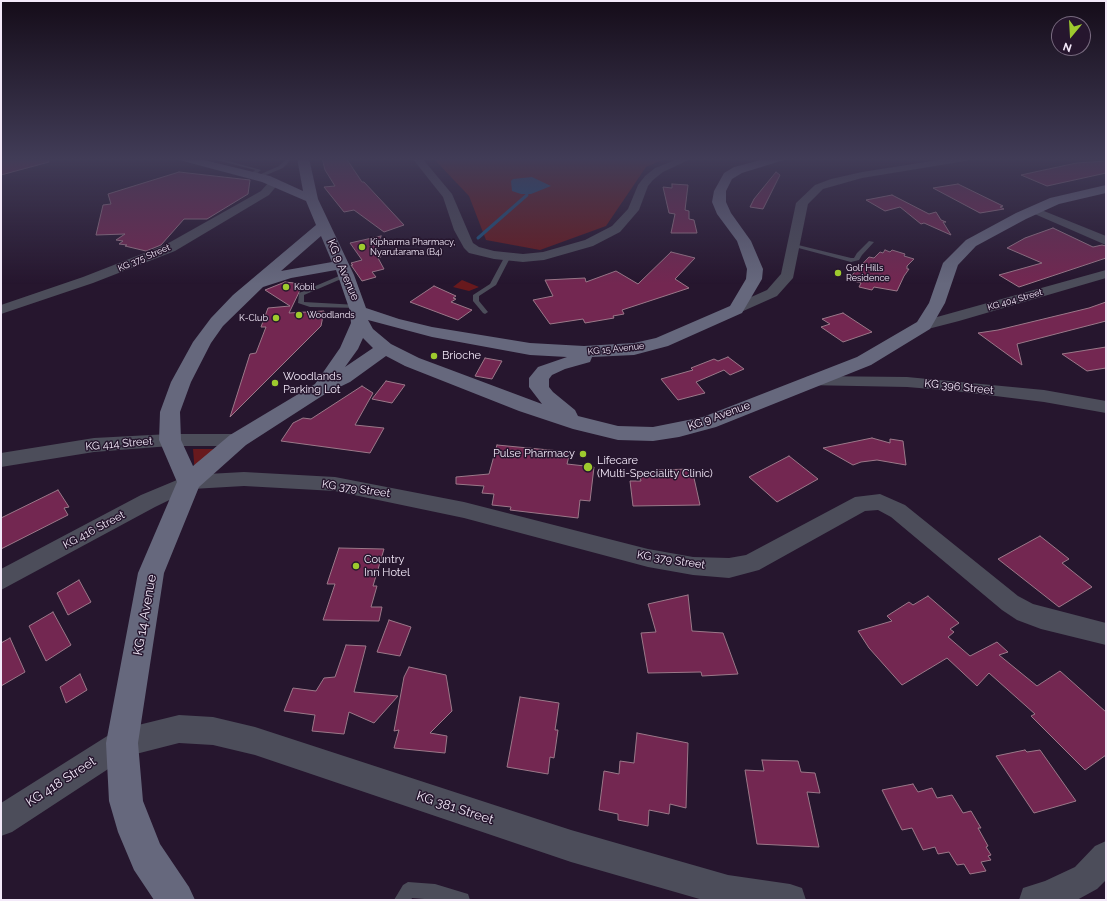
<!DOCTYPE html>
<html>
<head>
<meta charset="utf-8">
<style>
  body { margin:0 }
  #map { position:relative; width:1107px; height:901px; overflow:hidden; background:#26162e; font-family:Raleway,sans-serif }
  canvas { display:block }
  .frame { position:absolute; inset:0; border:2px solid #f3e9f9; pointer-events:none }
  .north { position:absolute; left:1051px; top:16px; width:40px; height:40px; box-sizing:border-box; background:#26162e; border:1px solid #786a7f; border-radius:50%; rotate:198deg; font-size:11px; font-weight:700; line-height:16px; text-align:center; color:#f3e9f9 }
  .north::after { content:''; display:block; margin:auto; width:14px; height:18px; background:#9eca2e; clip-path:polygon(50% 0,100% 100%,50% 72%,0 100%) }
</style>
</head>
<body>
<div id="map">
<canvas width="1107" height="901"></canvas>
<div class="frame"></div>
<div class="north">N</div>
</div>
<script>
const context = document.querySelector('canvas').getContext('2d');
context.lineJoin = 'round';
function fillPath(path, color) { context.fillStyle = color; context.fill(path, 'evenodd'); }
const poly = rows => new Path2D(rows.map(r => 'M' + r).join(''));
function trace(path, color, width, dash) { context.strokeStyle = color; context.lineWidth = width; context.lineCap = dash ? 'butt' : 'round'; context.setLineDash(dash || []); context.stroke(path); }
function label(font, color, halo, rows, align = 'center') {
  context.font = font + ' Raleway,sans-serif'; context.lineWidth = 3; context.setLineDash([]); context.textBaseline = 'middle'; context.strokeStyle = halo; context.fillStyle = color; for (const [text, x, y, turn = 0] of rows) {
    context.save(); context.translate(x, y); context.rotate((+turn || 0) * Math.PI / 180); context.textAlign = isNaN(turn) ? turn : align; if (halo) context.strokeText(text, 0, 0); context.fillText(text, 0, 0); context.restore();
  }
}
fillPath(poly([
  [433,158,668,158,646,167,606,226,540,250,486,240,469,196],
  [462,280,479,287,469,291,453,287],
  [193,449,221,449,195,474]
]), '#68191d');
fillPath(poly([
  [532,177,551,186,531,194,521,194,512,191,511,181,513,179]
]), '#1a527f');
trace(poly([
  [478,238,527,195]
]), '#1a527f', 3);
const building = poly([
  [1,158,49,158,49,162,1,175,1,158],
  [322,158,346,158,362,182,364,182,404,225,384,232,354,210,344,212,324,187,335,186,325,170,322,158],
  [1106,161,1106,173,1047,186,1021,175,1076,163,1106,161],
  [179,172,250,180,248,194,207,219,184,219,161,245,146,251,125,246,127,245,119,244,123,241,116,240,125,234,96,235,103,205,111,204,108,194,179,172],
  [776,172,780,175,763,209,750,207,754,199,776,172],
  [672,184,688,185,685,210,689,211,689,219,694,220,697,233,671,233,675,214,669,213,663,187,672,188,672,184],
  [958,184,1003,206,1000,207,1004,209,980,213,933,188,958,184],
  [892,195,929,214,936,212,941,220,946,222,943,222,951,235,924,223,921,224,900,207,885,211,866,200,892,195],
  [1053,228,1093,247,1102,245,1106,246,1106,258,1019,287,999,275,1042,263,1007,248,1025,238,1053,228],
  [381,236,377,251,381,257,378,258,384,269,372,272,376,277,362,281,351,265,353,265,351,263,362,260,350,243,381,236],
  [885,250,890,252,892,250,905,254,904,256,914,259,907,266,907,269,909,269,904,276,897,291,874,287,872,290,859,287,861,283,851,280,853,277,850,277,869,257,874,258,880,252,883,253,885,250],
  [671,252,695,258,675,279,689,288,622,310,624,314,613,316,614,318,585,323,583,319,550,324,533,300,553,296,545,280,585,278,586,282,616,271,638,284,671,252],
  [285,282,303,284,289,313,324,311,321,326,230,417,250,354,256,353,266,327,261,327,268,308,290,306,265,290,285,282],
  [434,286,456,296,453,298,456,299,451,302,472,310,458,320,410,302,434,286],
  [1106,302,1106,321,1017,344,1022,365,978,333,998,330,1089,308,1106,302],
  [843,313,872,332,843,342,821,327,830,324,822,319,843,313],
  [1106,347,1106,368,1087,371,1062,354,1106,347],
  [728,357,744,369,730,375,724,370,696,382,705,393,678,400,661,379,693,370,691,368,714,359,718,361,728,357],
  [485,358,502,361,492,379,475,376,485,358],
  [386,381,405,385,392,403,372,399,386,381],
  [362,386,373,393,355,425,384,428,370,453,281,441,293,423,303,418,311,419,362,386],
  [872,438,890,443,890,439,903,441,906,465,877,460,861,462,853,465,823,448,872,438],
  [497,445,570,452,567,464,594,467,590,501,580,500,578,518,510,510,511,507,492,505,494,494,482,493,484,486,456,484,456,477,489,474,497,445],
  [789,456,818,479,777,502,749,477,789,456],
  [692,469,700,505,633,506,630,481,641,481,639,473,657,472,656,470,692,469],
  [58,490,69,507,64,508,68,515,1,549,1,518,58,490],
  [1040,536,1069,559,1062,563,1092,587,1059,607,998,559,1040,536],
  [339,548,384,549,373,586,377,586,371,607,382,607,379,621,323,620,335,584,327,584,339,548],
  [79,580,91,602,68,615,57,593,79,580],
  [688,595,692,631,723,633,738,674,702,676,701,672,648,673,641,633,656,632,648,604,688,595],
  [928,596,959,623,950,629,954,632,948,637,970,656,997,642,1008,652,999,655,1037,686,1060,671,1106,712,1106,755,1085,770,1031,716,1035,714,989,673,977,686,947,658,902,685,869,648,858,631,892,621,887,616,909,602,913,605,928,596],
  [53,612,71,645,46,661,29,626,53,612],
  [389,620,411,627,400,656,377,652,389,620],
  [10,638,25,672,1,686,1,643,10,638],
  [346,645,366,646,354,692,398,696,374,723,349,712,344,734,312,731,315,715,284,711,293,688,316,691,324,678,335,677,346,645],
  [409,667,446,675,452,711,430,733,447,736,445,753,394,748,399,730,394,731,404,677,409,667],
  [80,674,87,690,66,703,60,687,80,674],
  [520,697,559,703,555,730,558,730,554,758,550,757,548,774,507,767,520,697],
  [637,733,688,743,686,808,670,804,669,814,649,810,648,826,618,820,618,814,599,810,604,771,619,774,620,761,634,763,637,733],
  [1025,750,1027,752,1040,750,1076,801,1034,813,996,756,1025,750],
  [762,760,798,761,801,772,815,773,820,793,807,792,819,847,757,844,745,770,764,771,762,760],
  [913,784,918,792,932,788,937,798,952,795,963,813,971,811,981,828,978,828,988,846,986,847,991,855,988,856,991,860,981,862,986,871,970,874,964,864,957,865,949,852,938,854,935,847,923,850,912,828,902,830,882,790,913,784]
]);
fillPath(building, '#732751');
trace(building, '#9b7889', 1);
fillPath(poly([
  [212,158,218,158,261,170,254,176,250,176,250,174,255,170,212,159,212,158],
  [287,158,291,158,291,160,283,168,259,178,254,177,279,166,287,158],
  [869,241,874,242,862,255,859,260,851,262,791,246,794,244,851,258,854,258,857,253,869,241],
  [508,254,511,256,496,285,479,296,479,301,488,312,485,314,483,313,473,301,473,295,490,284,505,256,508,254],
  [346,273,348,274,348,276,304,295,304,302,358,305,360,306,360,308,310,307,298,303,299,293,346,273],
  [408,882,435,884,468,894,470,900,436,900,412,898,411,900,394,900,403,885,408,882]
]), '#4c4d5a');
fillPath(poly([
  [412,158,422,158,452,194,473,243,479,247,494,251,523,254,543,252,585,240,612,226,628,209,638,185,645,176,655,168,680,158,693,158,663,172,653,180,648,186,639,210,620,232,593,246,544,260,523,262,494,259,469,253,464,248,454,230,443,197,412,158],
  [950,158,971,158,966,161,862,178,823,189,808,204,793,278,777,296,741,312,731,312,729,309,731,306,767,290,781,274,796,203,815,185,831,179,862,172,950,158],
  [274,180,279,183,269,195,175,251,93,283,1,314,1,305,83,277,165,245,261,191,270,181,274,180],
  [1034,207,1106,236,1106,245,1030,212,1028,210,1034,207],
  [1106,270,1106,278,959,321,924,330,919,328,916,325,919,322,1106,270],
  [812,376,907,377,1044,390,1106,401,1106,413,1044,402,955,391,907,387,806,385,804,381,806,377,812,376],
  [170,434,238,434,245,435,247,440,245,445,238,446,170,446,94,452,1,467,1,453,94,438,170,434],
  [244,472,335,477,464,502,648,549,693,557,729,558,746,555,855,497,880,494,905,505,1018,596,1033,604,1106,623,1106,645,1041,629,1017,620,1002,610,891,517,878,510,865,511,759,570,729,578,693,575,648,567,464,518,335,491,244,486,192,489,155,507,1,590,1,569,141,495,189,475,244,472],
  [179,715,213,717,255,727,571,830,728,875,790,884,802,888,806,900,703,900,571,862,255,755,213,745,179,743,128,756,12,832,1,836,1,803,112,733,122,729,179,715],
  [1106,841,1106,880,1097,889,1077,900,1019,900,1023,888,1045,881,1075,867,1095,846,1106,841]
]), '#4c4d5a');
fillPath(poly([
  [177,158,196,158,270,176,303,191,297,158,309,158,318,199,354,275,366,308,399,319,432,327,530,343,584,346,634,343,656,338,730,306,746,279,747,269,737,241,717,214,712,202,714,191,724,173,734,167,768,158,786,158,784,160,742,173,732,179,726,191,726,202,731,213,751,241,763,269,762,279,742,313,668,346,634,355,592,357,590,362,565,369,552,375,549,379,549,387,553,392,575,410,578,416,618,426,653,427,703,417,857,357,917,322,929,303,943,263,966,240,1016,213,1050,198,1106,185,1106,193,1059,204,1026,219,976,246,958,265,945,303,930,329,871,365,716,427,679,437,653,441,618,440,573,429,519,411,405,366,386,356,350,382,325,394,246,445,199,487,164,573,138,743,143,801,160,844,189,887,195,900,154,900,134,870,118,832,109,801,106,743,138,573,177,482,159,440,160,412,171,382,193,342,211,318,233,295,316,225,306,201,262,182,179,160,177,158],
  [321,236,332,262,281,271,321,236],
  [336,270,350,311,351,323,340,348,315,384,230,435,193,466,181,440,180,412,191,382,211,343,223,326,263,287,291,278,336,270],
  [368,320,432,337,530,355,567,357,538,367,529,378,529,387,542,404,419,358,391,344,373,329,368,320],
  [363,338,373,348,345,367,358,349,363,338]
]), '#66687d');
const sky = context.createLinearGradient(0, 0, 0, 284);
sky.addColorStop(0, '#150c19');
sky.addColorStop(0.56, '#413c57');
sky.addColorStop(1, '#413c5700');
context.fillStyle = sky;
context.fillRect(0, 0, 1107, 284);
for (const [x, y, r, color] of [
  [362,247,4,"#9eca2e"],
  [838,273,4,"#9eca2e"],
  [286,287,4,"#9eca2e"],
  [299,315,4,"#9eca2e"],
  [276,318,4,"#9eca2e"],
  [434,356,4,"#9eca2e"],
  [275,383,4,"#9eca2e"],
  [583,454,4,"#9eca2e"],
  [588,467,5,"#9eca2e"],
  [356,566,4,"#9eca2e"]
]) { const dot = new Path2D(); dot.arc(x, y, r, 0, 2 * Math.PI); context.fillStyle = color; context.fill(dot); trace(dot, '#26162e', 1.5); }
label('9px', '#f3e9f9', '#26162e', [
  ["Kipharma Pharmacy,",370,242],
  ["Nyarutarama (B4)",370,252],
  ["Golf Hills",846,268],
  ["Residence",846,278],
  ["Kobil",294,287],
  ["Woodlands",307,315],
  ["K-Club",268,318,"right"]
], 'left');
label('9px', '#f3e9f9', '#26162e', [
  ["KG 375 Street",144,258,-23],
  ["KG 404 Street",1015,300,-16],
  ["KG 15 Avenue",616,349,-6]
]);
label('11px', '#f3e9f9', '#26162e', [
  ["KG 9 Avenue",343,270,67],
  ["KG 396 Street",959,387,6],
  ["KG 9 Avenue",719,416,-20],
  ["KG 414 Street",119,444,-5],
  ["KG 379 Street",356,489,8],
  ["KG 416 Street",94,530,-28],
  ["KG 379 Street",671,560,9]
]);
label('11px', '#f3e9f9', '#26162e', [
  ["Brioche",442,356],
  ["Woodlands",283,377],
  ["Parking Lot",283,390],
  ["Pulse Pharmacy",575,454,"right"],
  ["Lifecare",597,461],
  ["(Multi-Speciality Clinic)",597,474],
  ["Country",364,560],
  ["Inn Hotel",364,573]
], 'left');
label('13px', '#f3e9f9', '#26162e', [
  ["KG 14 Avenue",145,615,-80],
  ["KG 418 Street",61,782,-33],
  ["KG 381 Street",455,808,18]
]);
</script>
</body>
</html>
